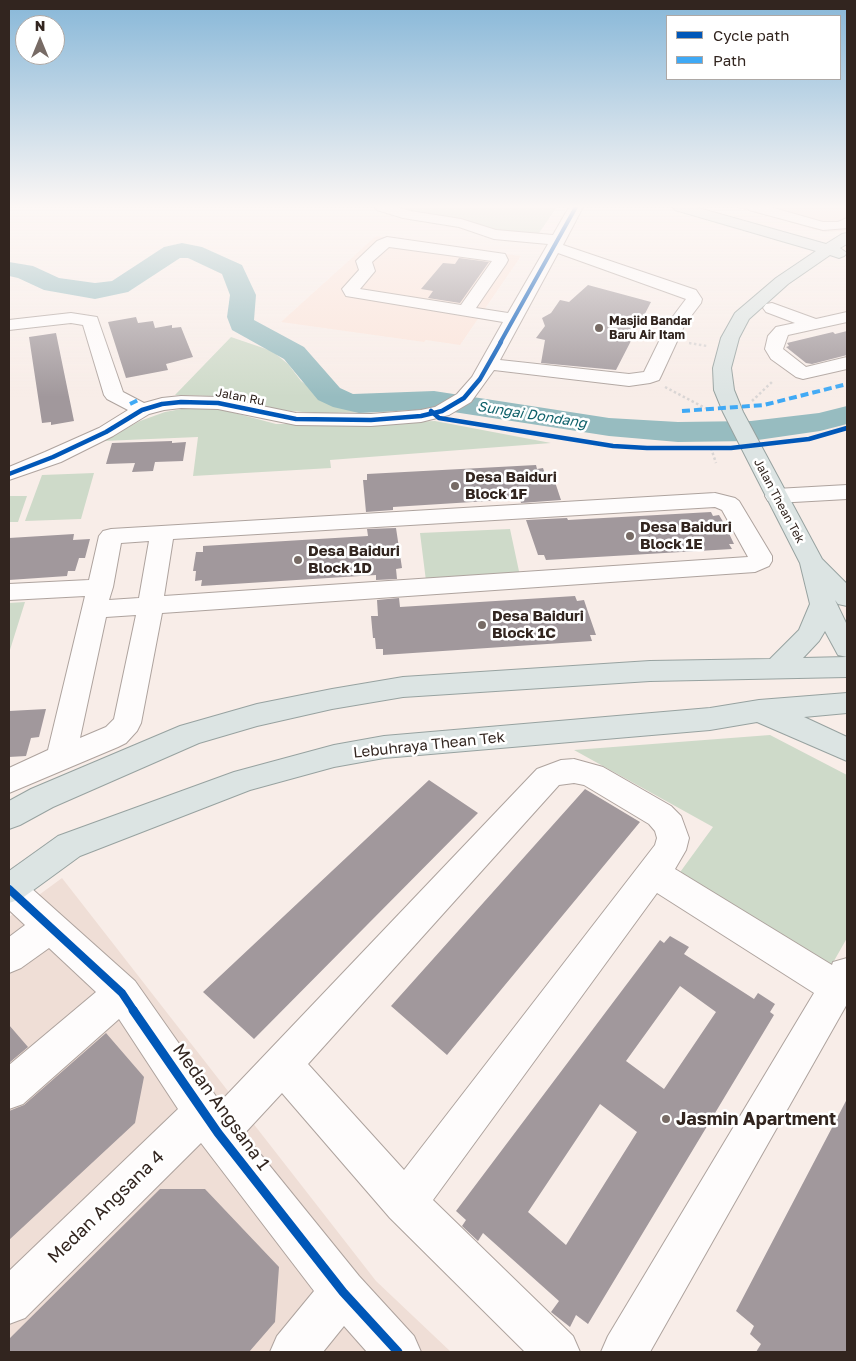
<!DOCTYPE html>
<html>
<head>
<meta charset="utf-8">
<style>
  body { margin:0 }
  #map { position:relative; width:856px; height:1361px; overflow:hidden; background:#f8ede8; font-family:"Golos Text",sans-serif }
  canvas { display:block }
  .frame { position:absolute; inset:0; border:10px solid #32251f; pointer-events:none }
  .legend { position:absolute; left:666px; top:15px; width:175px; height:65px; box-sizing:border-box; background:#fff; border:1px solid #ada8a5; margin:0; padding:6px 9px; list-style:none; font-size:15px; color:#32251f }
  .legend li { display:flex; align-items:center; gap:10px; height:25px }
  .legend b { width:25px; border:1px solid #ada8a5 }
  .north { position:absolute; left:15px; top:15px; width:50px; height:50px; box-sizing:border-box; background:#fff; border:1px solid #ada8a5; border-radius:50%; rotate:0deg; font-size:14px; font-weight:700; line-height:20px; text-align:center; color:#32251f }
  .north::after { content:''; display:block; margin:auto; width:18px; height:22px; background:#776b65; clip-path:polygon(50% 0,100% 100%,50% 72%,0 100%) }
</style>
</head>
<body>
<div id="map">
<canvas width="856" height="1361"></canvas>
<div class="frame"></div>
<ul class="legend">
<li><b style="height:6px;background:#0057b8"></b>Cycle path</li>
<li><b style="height:6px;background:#3fa9f5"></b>Path</li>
</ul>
<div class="north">N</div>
</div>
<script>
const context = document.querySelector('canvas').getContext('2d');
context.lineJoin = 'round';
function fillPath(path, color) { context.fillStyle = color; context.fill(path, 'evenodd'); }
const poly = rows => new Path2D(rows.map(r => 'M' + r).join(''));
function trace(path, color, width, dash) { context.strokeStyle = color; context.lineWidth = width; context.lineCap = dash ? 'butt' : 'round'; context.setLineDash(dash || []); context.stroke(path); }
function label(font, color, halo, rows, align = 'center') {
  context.font = font + ' "Golos Text",sans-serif'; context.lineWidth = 5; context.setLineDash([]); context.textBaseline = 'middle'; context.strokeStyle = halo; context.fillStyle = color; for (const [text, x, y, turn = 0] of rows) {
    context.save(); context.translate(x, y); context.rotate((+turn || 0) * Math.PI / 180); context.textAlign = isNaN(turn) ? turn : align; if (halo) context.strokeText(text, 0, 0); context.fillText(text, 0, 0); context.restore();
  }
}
fillPath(poly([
  [735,207,847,207,847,229,844,231,824,232],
  [62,878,376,1281,451,1352,9,1352,9,917]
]), '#efded6');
fillPath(poly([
  [376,236,521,256,460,345,426,340,424,342,281,322]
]), '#fbe4da');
fillPath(poly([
  [402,207,557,207,539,233,534,235,512,234,400,208],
  [231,337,272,351,288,364,301,381,331,404,344,408,418,401,409,408,386,412,314,413,280,410,213,396,175,395],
  [198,406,216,408,276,424,360,424,435,421,551,443,330,460,331,468,193,476,198,437,103,441,140,421,165,412],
  [94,473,81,519,25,521,42,475],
  [9,496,27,496,18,522,9,522],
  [510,529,520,576,426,581,420,533],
  [25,602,9,653,9,603],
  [770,735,847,775,847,938,830,968,678,875,713,827,574,750]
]), '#cedac9');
fillPath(poly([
  [182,243,202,247,242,265,256,295,254,320,304,347,340,388,353,394,434,391,609,418,678,422,751,421,819,413,847,406,847,424,820,431,751,441,678,442,609,436,434,409,359,413,333,407,318,400,284,359,232,330,227,317,230,295,222,274,188,258,180,258,128,292,95,299,44,290,18,278,9,276,9,262,33,266,59,278,95,283,112,281,164,247,182,243]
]), '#97bcc0');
fillPath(poly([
  [459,258,489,262,460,303,428,298,433,291,421,289,443,263,455,264],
  [588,285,651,302,616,370,541,363,545,340,536,338,545,326,542,318,551,313,560,300,569,302],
  [136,317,138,323,153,321,155,328,172,325,172,328,181,327,193,357,166,364,168,370,126,378,108,322],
  [847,331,847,355,812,364,806,363,786,347,789,346,787,343,833,332,835,334],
  [56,333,74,421,51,425,51,422,42,423,29,337],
  [172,441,172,443,186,442,183,461,155,462,153,471,132,472,135,463,106,464,112,443],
  [536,465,537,469,543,468,546,477,553,476,561,500,521,503,520,499,393,507,393,510,366,512,363,480,367,480,367,474],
  [711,512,713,516,719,515,725,525,734,544,729,544,732,549,546,560,544,555,538,555,526,520,567,518,568,520],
  [396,528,402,568,396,569,397,579,376,580,376,575,201,586,202,580,195,581,196,571,193,571,196,552,203,552,203,546,368,536,367,529],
  [74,534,73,540,90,539,85,558,79,558,75,571,68,571,67,576,9,580,9,538],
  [575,596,577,601,584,600,588,612,596,635,590,635,592,641,383,655,383,649,376,649,375,638,373,638,371,616,378,616,377,600,399,598,400,607],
  [46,709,39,737,31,738,26,756,9,757,9,711],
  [429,780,478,813,254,1039,203,992],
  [585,789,640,822,447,1055,391,1006],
  [670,936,689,947,684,954,754,999,758,993,775,1004,770,1012,774,1015,588,1324,576,1315,570,1327,551,1312,559,1301,483,1233,478,1241,462,1226,466,1220,456,1211,660,940,664,943],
  [680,986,716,1012,664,1089,626,1061],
  [600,1104,637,1132,566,1245,528,1212],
  [9,1025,28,1047,9,1063],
  [106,1033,144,1077,135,1123,9,1240,9,1111,24,1105],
  [847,1099,847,1352,756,1352,761,1344,750,1334,754,1326,736,1311],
  [160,1189,205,1189,279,1267,275,1322,249,1352,9,1352,9,1339]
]), '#a1989c');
const minor = poly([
  [375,207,397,207,410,211,461,219,496,230,553,235,569,207,583,207,563,245,696,290,702,299,701,303,685,324,661,376,659,380,650,383,629,386,494,370,471,402,449,415,421,422,371,426,296,425,218,409,181,408,164,410,149,414,113,436,61,462,9,480,9,467,45,452,99,428,128,410,107,399,104,395,83,325,71,323,9,330,9,320,71,313,97,317,123,392,144,403,162,398,181,396,218,397,296,413,371,414,421,410,435,407,457,394,472,377,503,322,346,296,342,289,359,270,356,261,377,241,387,237,505,254,508,260,506,264,476,308,508,313,548,244,494,239,459,227,403,218,377,210,375,207],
  [389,247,492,261,461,305,360,289,375,271,372,262,389,247],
  [558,253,686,299,668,323,644,372,629,374,500,360,558,253],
  [747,207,770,207,823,222,838,222,847,218,847,228,823,230,749,210,747,207],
  [772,303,816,319,847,312,847,322,788,335,783,349,806,367,847,357,847,369,803,379,796,377,771,359,765,349,768,336,776,327,795,323,766,312,763,308,766,304,772,303],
  [847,485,847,499,776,503,768,501,765,496,768,491,776,489,847,485],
  [715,493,735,498,739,501,772,556,772,561,769,566,755,572,162,613,141,723,137,731,126,743,118,747,9,793,9,768,48,750,85,596,9,600,9,584,89,580,99,536,103,531,111,529,715,493],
  [715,507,722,510,748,557,164,596,173,539,715,507],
  [149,541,139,598,109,600,113,587,121,543,149,541],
  [136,615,114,719,106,727,80,738,106,617,136,615],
  [574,759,603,767,671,806,681,816,689,838,686,850,675,869,832,965,833,962,847,958,847,1004,650,1352,601,1352,608,1336,814,993,657,893,433,1200,573,1336,580,1352,525,1352,390,1218,282,1093,244,1134,359,1276,414,1336,421,1352,367,1352,344,1326,323,1352,270,1352,277,1336,314,1291,201,1143,25,1318,9,1324,9,1271,178,1109,119,1019,23,1104,9,1109,9,1065,96,992,49,948,21,968,9,973,9,937,25,925,9,910,9,875,21,879,135,981,220,1102,537,769,561,760,574,759],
  [574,783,584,785,649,824,655,831,657,838,655,845,404,1170,308,1064,559,785,574,783]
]);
const major = poly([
  [673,207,695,207,826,244,842,234,847,233,847,244,840,248,847,253,844,256,839,258,830,255,788,284,749,319,739,338,731,368,734,390,743,412,822,559,847,584,847,606,838,604,835,600,847,625,847,657,838,655,825,631,819,641,803,658,847,657,847,677,650,681,403,697,332,709,257,726,199,743,53,807,20,825,9,829,9,801,31,789,180,726,257,704,332,689,403,677,650,661,770,659,799,630,810,604,800,563,723,412,714,390,713,368,721,338,735,313,776,278,816,251,675,210,673,207],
  [847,693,847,713,804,717,847,737,847,761,757,722,710,730,384,758,334,767,250,790,80,856,21,899,9,903,9,871,58,836,234,772,334,745,384,736,710,708,759,700,847,693]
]);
trace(minor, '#aea39e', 2);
trace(major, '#97a2a0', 2);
trace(poly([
  [489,214,504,218],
  [689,343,692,343]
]), '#d9d5d4', 2, [2, 2]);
trace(poly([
  [689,343,707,346],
  [665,387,707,409],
  [752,401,773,381],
  [711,448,716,463]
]), '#d9d5d4', 2.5, [2.5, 2.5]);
fillPath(minor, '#fefcfc');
fillPath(major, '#dce4e3');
trace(poly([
  [130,404,140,399],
  [682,411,764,405,847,384]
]), '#3fa9f5', 4, [8, 4]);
trace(poly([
  [500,343,576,207]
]), '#0057b8', 4);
trace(poly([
  [431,411,439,418,613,446,647,448,731,448,809,439,847,428],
  [9,474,53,457,106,432,142,410,162,404,181,402,218,403,296,419,371,420,421,416,442,411,464,398,480,379,501,342]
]), '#0057b8', 4.5);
trace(poly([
  [9,889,122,993,134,1011]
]), '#0057b8', 8);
trace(poly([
  [133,1010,218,1133,343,1292,398,1352]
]), '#0057b8', 9);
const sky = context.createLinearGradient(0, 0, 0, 397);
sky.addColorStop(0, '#87b7d8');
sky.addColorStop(0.52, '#fcf7f5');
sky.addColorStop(1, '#fcf7f500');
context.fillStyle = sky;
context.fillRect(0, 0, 856, 397);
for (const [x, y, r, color] of [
  [599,328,5,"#776b65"],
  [455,486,5,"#776b65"],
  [630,536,5,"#776b65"],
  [298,560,5,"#776b65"],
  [482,625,5,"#776b65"],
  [666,1119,5,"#776b65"]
]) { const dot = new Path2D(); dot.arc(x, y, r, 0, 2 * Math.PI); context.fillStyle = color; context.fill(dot); trace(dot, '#fff', 2); }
label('bold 12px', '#32251f', '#fff', [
  ["Masjid Bandar",609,321],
  ["Baru Air Itam",609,335]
], 'left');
label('12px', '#32251f', '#fff', [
  ["Jalan Ru",240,397,11],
  ["Jalan Thean Tek",779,501,62]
]);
label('italic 14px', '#10626b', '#fff', [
  ["Sungai Dondang",532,415,9]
]);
label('bold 15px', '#32251f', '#fff', [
  ["Desa Baiduri",465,477],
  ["Block 1F",465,494],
  ["Desa Baiduri",640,527],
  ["Block 1E",640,544],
  ["Desa Baiduri",308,551],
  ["Block 1D",308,568],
  ["Desa Baiduri",492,616],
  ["Block 1C",492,633]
], 'left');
label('15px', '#32251f', '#fff', [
  ["Lebuhraya Thean Tek",429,745,-6]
]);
label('18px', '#32251f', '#fff', [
  ["Medan Angsana 1",221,1107,54],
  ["Medan Angsana 4",106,1207,-44]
]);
label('bold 18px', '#32251f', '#fff', [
  ["Jasmin Apartment",676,1119]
], 'left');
</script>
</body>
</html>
